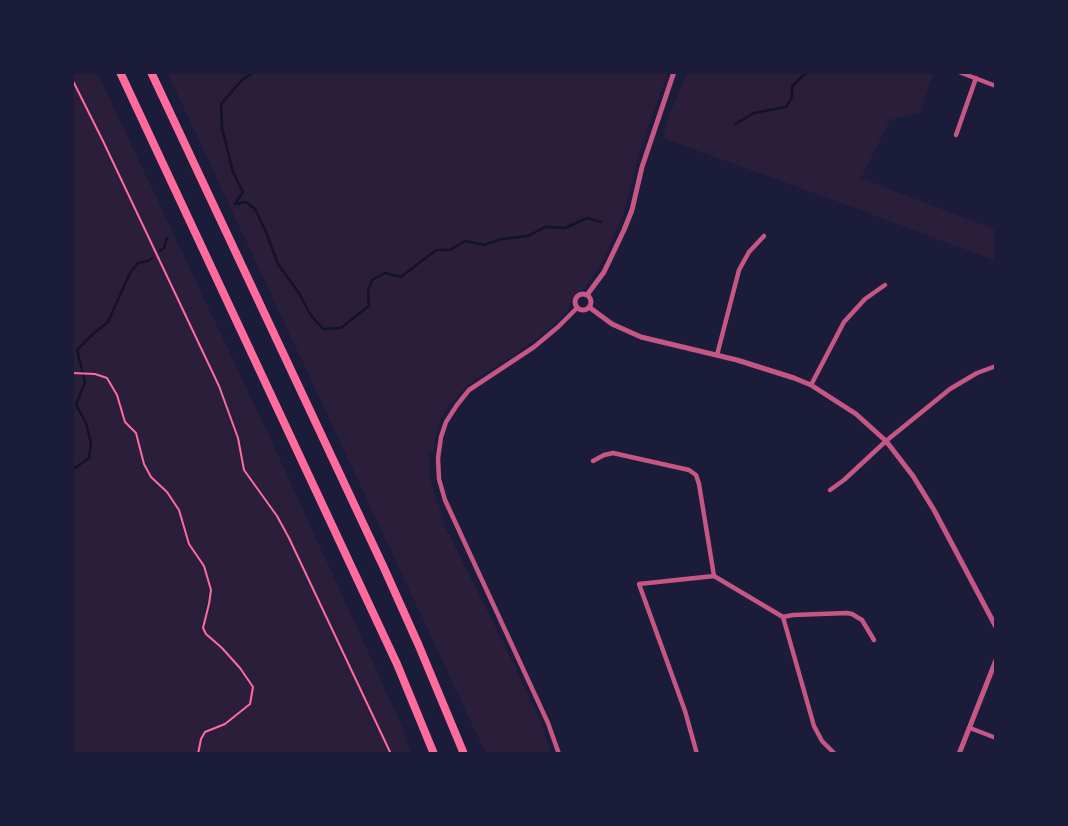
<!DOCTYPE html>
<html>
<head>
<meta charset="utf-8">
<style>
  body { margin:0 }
  #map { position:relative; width:1068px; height:826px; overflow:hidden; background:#1b1b3a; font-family:Signika,sans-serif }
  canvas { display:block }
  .frame { position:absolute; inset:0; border:74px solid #1b1b3a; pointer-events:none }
</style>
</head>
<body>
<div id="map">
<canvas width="1068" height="826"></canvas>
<div class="frame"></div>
</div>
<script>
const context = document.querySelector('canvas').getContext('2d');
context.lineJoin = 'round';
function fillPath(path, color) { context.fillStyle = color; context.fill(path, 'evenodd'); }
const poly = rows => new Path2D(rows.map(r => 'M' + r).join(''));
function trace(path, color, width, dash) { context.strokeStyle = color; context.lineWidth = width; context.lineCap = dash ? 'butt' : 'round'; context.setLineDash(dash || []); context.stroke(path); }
fillPath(poly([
  [72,72,97,72,278,455,401,724,411,754,72,754],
  [167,72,668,72,639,153,624,213,603,261,585,288,573,297,568,310,555,323,539,337,514,355,469,384,458,395,449,406,440,420,433,452,429,453,430,479,447,531,507,650,541,723,551,754,486,754],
  [688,72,934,72,919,113,890,120,861,178,996,230,996,261,855,208,663,138,670,113]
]), '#2a1e3b');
trace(poly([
  [735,124,754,113,786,107,792,97,792,86,805,74,811,72],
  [235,204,246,202,255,209,266,232,278,264,299,293,310,314,323,329,341,328,369,306,368,291,372,280,385,273,401,277,436,250,450,250,465,241,484,245,501,239,528,236,545,227,565,228,587,218,601,222],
  [235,204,243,192,233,172,222,128,221,104,242,80,254,72],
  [160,251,164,248,167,238],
  [72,470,89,458,91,444,86,423,76,405,85,382,77,350,93,334,108,322,130,273,138,263,148,261,152,258]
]), '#12122b', 2.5);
trace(poly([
  [72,79,103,141,219,386,238,438,244,470,277,516,289,538,391,754],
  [72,373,95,374,107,378,117,395,125,422,136,433,144,464,151,477,167,492,179,510,189,544,204,566,211,590,209,604,203,628,206,634,222,648,240,668,253,687,250,704,225,724,205,732,201,739,198,754]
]), '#ff6b9d', 2);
trace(poly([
  [959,72,996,86],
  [956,135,976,78],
  [717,355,739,270,749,252,764,236],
  [811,385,844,322,865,299,885,285],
  [593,461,604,455,613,453,689,470,696,475,699,484,714,576],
  [830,490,844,480,886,441,950,389,977,373,996,366],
  [783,617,793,615,847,613,852,614,862,620,874,640],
  [970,728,996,738],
  [559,754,548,723,445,500,439,479,438,458,441,437,446,422,457,405,469,390,534,347,558,327,577,308],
  [697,754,685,711,639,584,714,576,783,617,814,726,822,741,835,754]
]), '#c65784', 4.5);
trace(poly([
  '575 302a8 8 0 1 1 16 0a8 8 0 1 1-16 0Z',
  [587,295,604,272,624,230,632,210,642,167,674,72],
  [589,307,612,324,641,337,737,360,794,378,811,385,856,414,886,441,913,476,934,510,996,627],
  [959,754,996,660]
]), '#c65784', 5);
trace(poly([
  [120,72,397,664,434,754],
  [151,72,384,568,419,646,464,754]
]), '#ff6b9d', 8);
</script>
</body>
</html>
